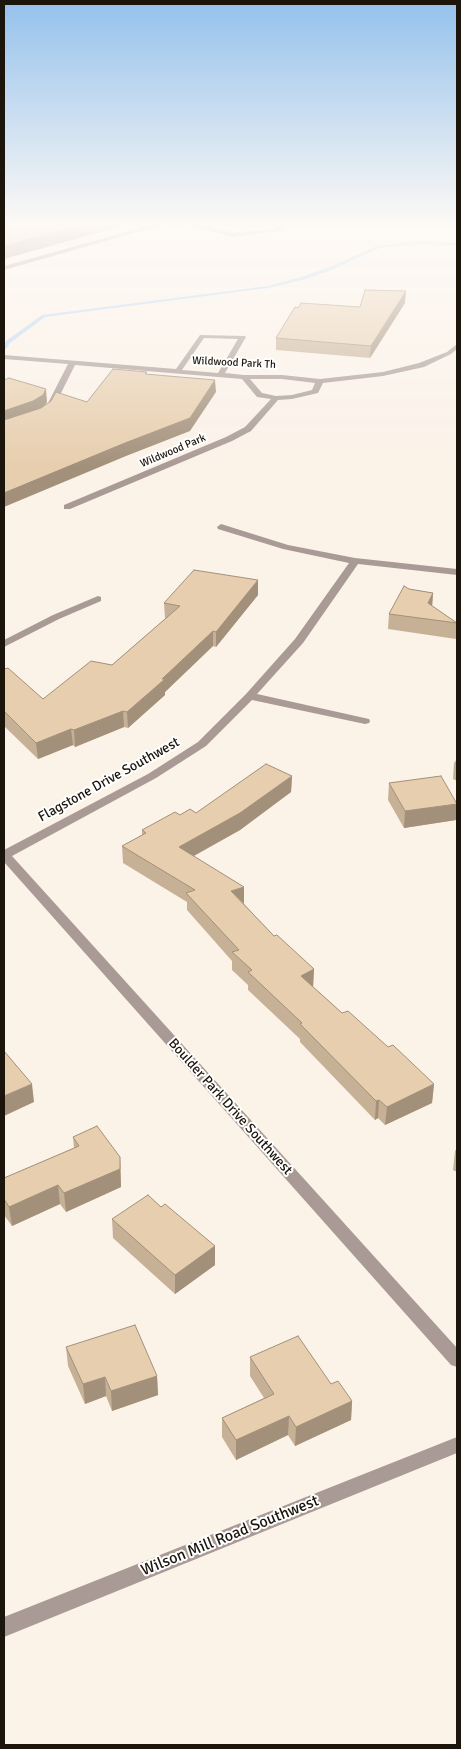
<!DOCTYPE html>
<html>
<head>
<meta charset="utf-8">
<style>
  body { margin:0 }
  #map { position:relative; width:461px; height:1749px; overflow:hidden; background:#fbf2e8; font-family:Signika,sans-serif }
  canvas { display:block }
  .frame { position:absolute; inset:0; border:5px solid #1c150b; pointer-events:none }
</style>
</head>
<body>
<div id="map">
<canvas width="461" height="1749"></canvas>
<div class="frame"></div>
</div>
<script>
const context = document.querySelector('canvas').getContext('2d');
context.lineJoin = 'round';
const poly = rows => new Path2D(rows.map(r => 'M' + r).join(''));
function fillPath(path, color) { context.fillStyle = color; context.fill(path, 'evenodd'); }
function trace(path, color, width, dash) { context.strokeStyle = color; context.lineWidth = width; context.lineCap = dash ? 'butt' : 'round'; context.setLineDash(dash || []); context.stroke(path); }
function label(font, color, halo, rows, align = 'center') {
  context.font = font + ' Signika,sans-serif'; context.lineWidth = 4; context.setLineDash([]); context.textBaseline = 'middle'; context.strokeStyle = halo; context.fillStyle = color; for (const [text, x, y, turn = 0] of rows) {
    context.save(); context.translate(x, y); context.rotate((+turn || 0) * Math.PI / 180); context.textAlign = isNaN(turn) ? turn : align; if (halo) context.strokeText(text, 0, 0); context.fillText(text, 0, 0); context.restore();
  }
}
fillPath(poly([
  [418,242,457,243,457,245,418,244,379,248,334,269,306,279,268,288,45,317,10,343,6,349,4,349,4,345,6,341,42,315,268,286,302,277,330,267,377,246,418,242]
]), '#b7d5f2');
fillPath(poly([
  [162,222,172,222,4,270,4,266,162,222],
  [176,222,187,222,233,233,277,229,274,225,259,222,275,222,278,223,284,230,233,237,176,222],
  [200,335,245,336,246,337,225,373,244,375,282,375,320,379,383,372,419,363,447,352,457,344,457,349,451,354,424,367,383,376,323,383,318,393,292,399,278,400,251,431,232,441,70,509,64,509,64,505,226,437,245,427,271,399,257,397,242,379,75,365,54,407,50,409,46,407,68,364,4,359,4,355,176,369,200,335],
  [204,338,238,339,218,373,182,370,204,338],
  [250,379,282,379,315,383,312,390,292,395,276,396,262,393,250,379],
  [221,524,288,545,355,558,457,569,457,575,358,564,303,643,257,694,369,719,370,721,369,723,365,724,252,700,206,746,156,778,12,856,457,1348,457,1367,451,1365,4,862,4,850,148,774,198,742,246,694,295,639,349,563,283,549,218,529,217,527,221,524],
  [98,596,101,597,101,601,59,619,4,647,4,640,53,615,98,596],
  [457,1437,457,1453,4,1637,4,1617,457,1437]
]), '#a99a95');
fillPath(poly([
  [405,303,370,358,276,350,276,338,360,307],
  [258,580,258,595,216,647,213,646,165,692,165,695,128,728,124,727,75,747,73,745,38,759,4,726,4,669,43,699,112,665,166,618,165,618,164,603],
  [409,589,433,593,432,606,457,623,456,639,388,629,389,614],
  [457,759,457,781,453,779,454,763],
  [292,776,291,792,240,830,194,856,244,904,274,936,314,969,313,987,342,1013,388,1047,434,1084,432,1103,385,1125,378,1118,375,1120,300,1042,300,1039,248,990,248,985,232,970,232,961,187,910,187,902,123,863,122,846,142,835,142,830,180,815,196,813],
  [389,783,457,803,456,820,404,828,388,800],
  [73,1137,120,1157,121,1187,66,1212,60,1204,12,1226,4,1215,4,1178,74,1148],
  [457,1148,457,1172,453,1170,455,1151],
  [161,1207,215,1246,215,1265,175,1294,113,1238,112,1219],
  [66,1347,157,1376,158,1395,112,1411,106,1396,85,1404,68,1366],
  [250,1357,331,1384,352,1401,351,1420,295,1446,288,1435,236,1460,222,1437,222,1418,264,1398,250,1376]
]), '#c7b196');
fillPath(poly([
  [92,222,137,222,4,259,4,246],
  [406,291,405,303,370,358,371,346],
  [215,380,216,392,190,431,126,456,4,507,4,493],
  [46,389,47,402,44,408,4,424,4,411],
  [258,580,258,595,216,647,216,632],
  [433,593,432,608,428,603],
  [213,631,213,646,165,692,165,695,128,728,127,712],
  [123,711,124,727,75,747,74,730],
  [71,729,73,745,38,759,36,743],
  [292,776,291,792,240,830,179,864,179,847],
  [457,804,456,820,404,828,405,811],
  [244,887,244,904,231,891],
  [314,969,313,987,301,976],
  [32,1084,34,1102,4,1116,4,1096],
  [434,1084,432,1103,385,1125,387,1107],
  [379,1100,378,1118,375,1120,376,1101],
  [120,1157,121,1187,66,1212,64,1193],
  [58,1185,60,1204,12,1226,9,1207],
  [215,1246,215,1265,175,1294,175,1275],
  [157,1376,158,1395,112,1411,111,1391],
  [105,1377,106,1396,85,1404,83,1384],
  [352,1401,351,1420,295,1446,296,1427],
  [289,1416,288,1435,236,1460,236,1440]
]), '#a2907a');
const building = poly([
  [4,222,92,222,4,246,4,222],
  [365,290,406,291,371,346,276,338,295,307,298,308,301,303,360,307,365,290],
  [113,369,147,372,145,374,215,380,190,418,125,443,4,493,4,420,41,408,51,401,56,392,87,402,113,369],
  [9,378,46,389,43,395,33,401,4,411,4,380,9,378],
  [194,570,258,580,216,632,213,631,162,679,165,679,127,712,123,711,74,730,71,729,36,743,4,711,4,669,8,668,43,699,91,661,112,665,180,606,164,603,194,570],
  [404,586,409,589,433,593,428,603,457,623,389,614,404,586],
  [266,764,292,776,240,813,179,847,244,887,231,891,274,936,277,935,314,969,301,976,342,1013,348,1011,388,1047,393,1045,434,1084,387,1107,379,1100,376,1101,300,1024,302,1023,248,972,252,970,232,952,239,950,186,893,195,890,122,846,146,833,142,830,175,812,180,815,190,809,196,813,266,764],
  [441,776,457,804,405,811,389,783,441,776],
  [4,1051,32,1084,4,1096,4,1051],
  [97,1126,120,1157,120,1169,64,1193,58,1185,9,1207,4,1199,4,1178,79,1146,73,1137,97,1126],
  [148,1195,161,1207,165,1204,215,1246,175,1275,112,1219,148,1195],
  [135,1325,157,1376,111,1391,105,1377,83,1384,66,1347,135,1325],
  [298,1336,331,1384,338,1381,352,1401,296,1427,289,1416,236,1440,222,1418,274,1394,250,1357,298,1336]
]);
fillPath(building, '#e7ceae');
trace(building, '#a2907a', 1);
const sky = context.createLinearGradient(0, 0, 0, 467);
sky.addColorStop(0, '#94c1ec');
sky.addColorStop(0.48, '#fdf9f5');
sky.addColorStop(1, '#fdf9f500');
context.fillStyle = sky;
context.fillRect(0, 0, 461, 467);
label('11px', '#1c150b', '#fff', [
  ["Wildwood Park Th",234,363,3],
  ["Wildwood Park",173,451,-23]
]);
label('14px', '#1c150b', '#fff', [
  ["Flagstone Drive Southwest",109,780,-29],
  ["Boulder Park Drive Southwest",230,1107,48]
]);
label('16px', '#1c150b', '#fff', [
  ["Wilson Mill Road Southwest",230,1536,-22]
]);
</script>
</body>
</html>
